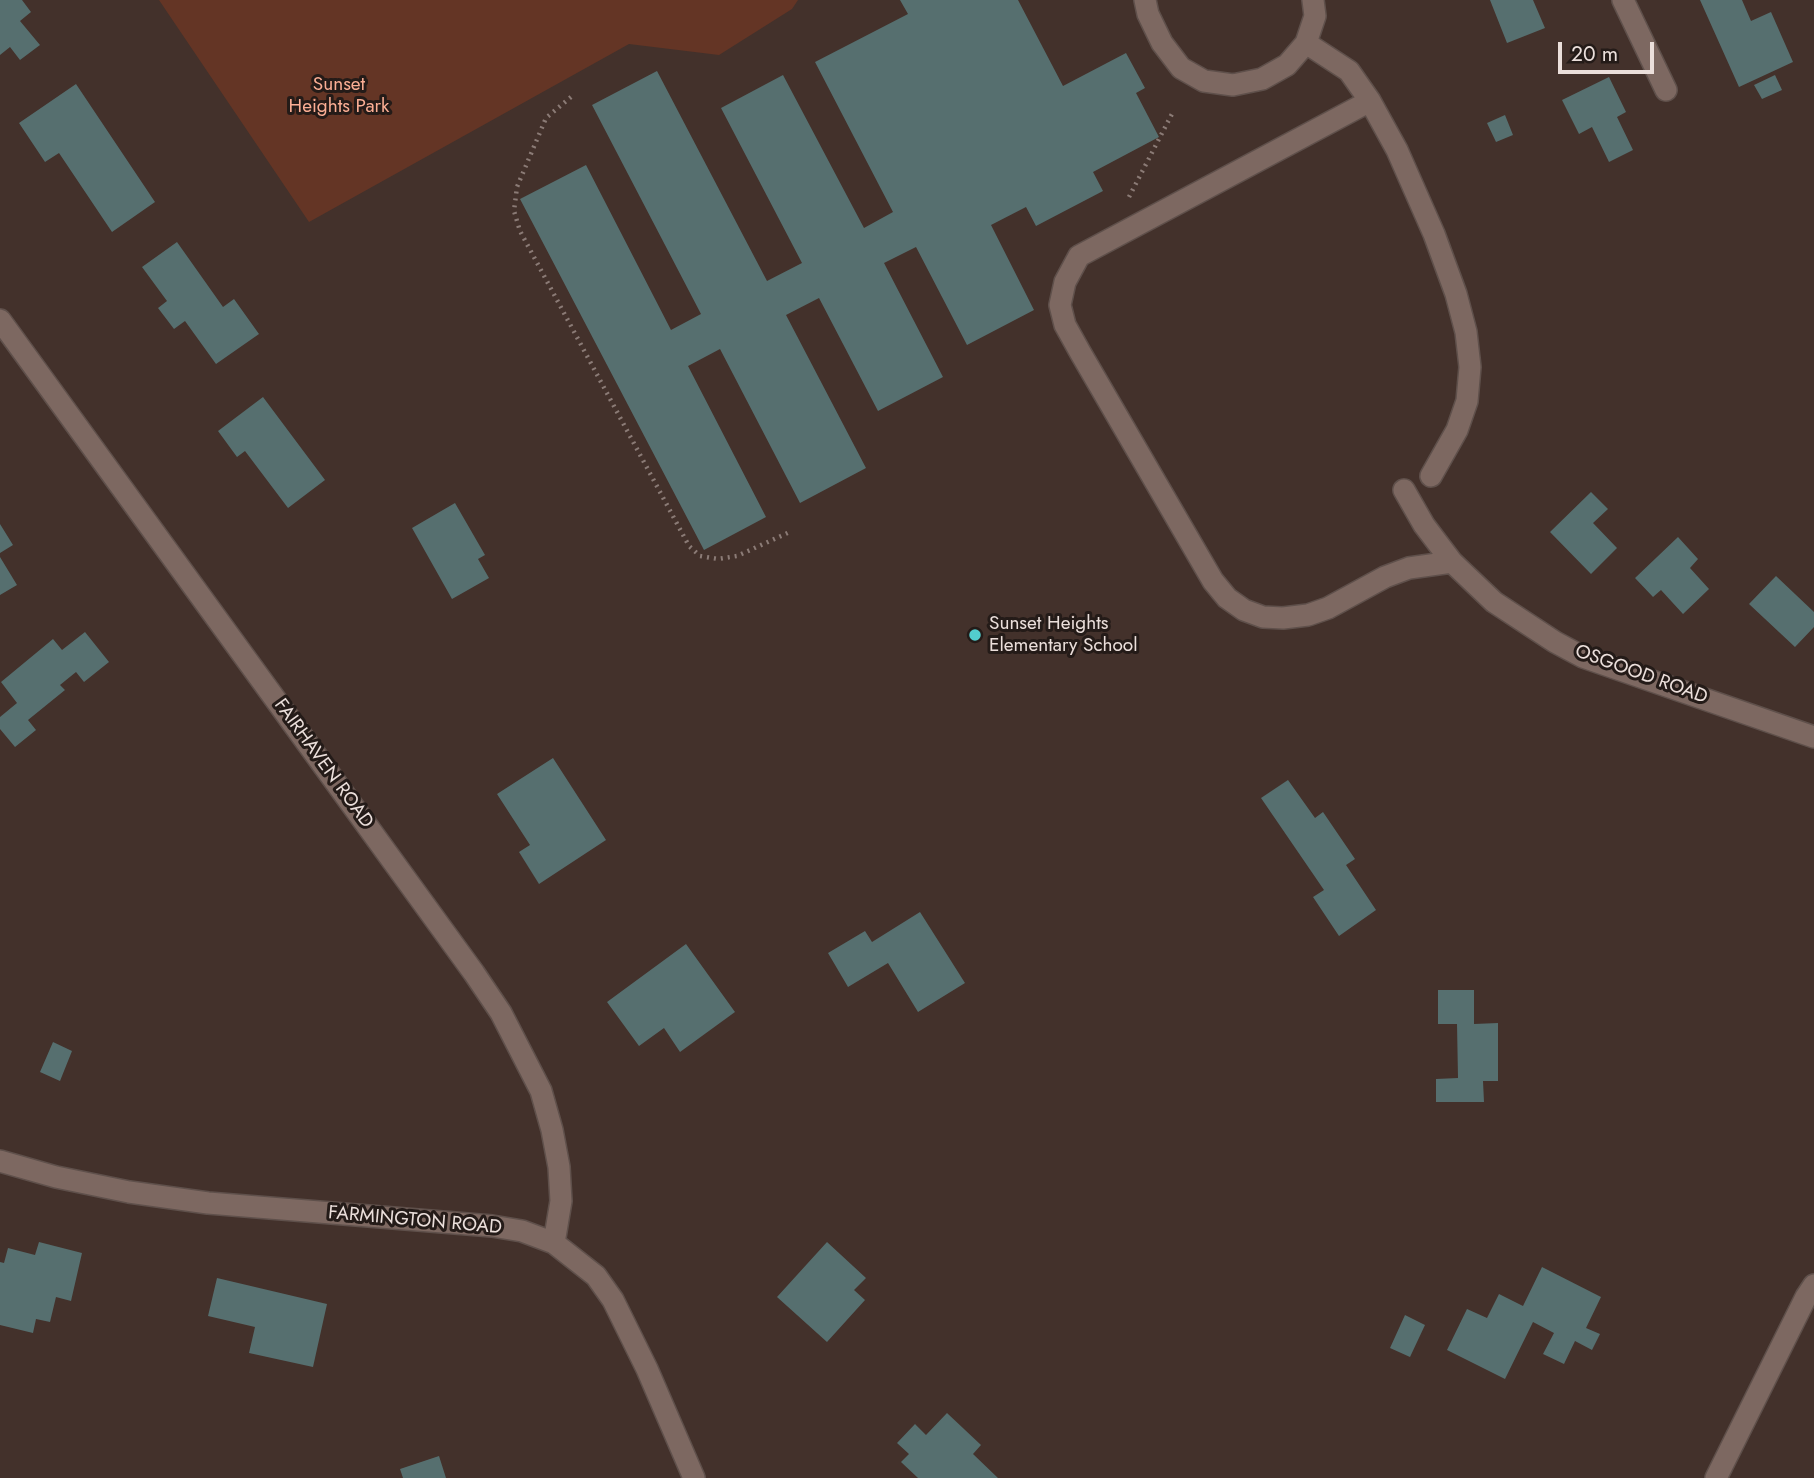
<!DOCTYPE html>
<html>
<head>
<meta charset="utf-8">
<style>
  body { margin:0 }
  #map { position:relative; width:1814px; height:1478px; overflow:hidden; background:#43312b; font-family:Jost,sans-serif }
  canvas { display:block }
  .scale { position:absolute; left:1558px; top:42px; width:96px; height:32px; box-sizing:border-box; border:4px solid #ebdfdb; border-top:0; padding-left:9px; font-size:21px; line-height:24px; white-space:nowrap; color:#ebdfdb; -webkit-text-stroke:5px #241b18; paint-order:stroke }
</style>
</head>
<body>
<div id="map">
<canvas width="1814" height="1478"></canvas>
<div class="scale">20 m</div>
</div>
<script>
const context = document.querySelector('canvas').getContext('2d');
context.lineJoin = 'round';
function fillPath(path, color) { context.fillStyle = color; context.fill(path, 'evenodd'); }
const poly = rows => new Path2D(rows.map(r => 'M' + r).join(''));
function trace(path, color, width, dash) { context.strokeStyle = color; context.lineWidth = width; context.lineCap = dash ? 'butt' : 'round'; context.setLineDash(dash || []); context.stroke(path); }
function label(font, color, halo, rows, align = 'center') {
  context.font = font + ' Jost,sans-serif'; context.lineWidth = 6; context.setLineDash([]); context.textBaseline = 'middle'; context.strokeStyle = halo; context.fillStyle = color; for (const [text, x, y, turn = 0] of rows) {
    context.save(); context.translate(x, y); context.rotate((+turn || 0) * Math.PI / 180); context.textAlign = isNaN(turn) ? turn : align; if (halo) context.strokeText(text, 0, 0); context.fillText(text, 0, 0); context.restore();
  }
}
fillPath(poly([
  [159,0,798,0,792,9,719,55,629,44,309,222]
]), '#643525');
fillPath(poly([
  [0,0,22,0,31,12,20,21,40,45,20,60,10,47,0,55],
  [900,0,1018,0,1063,86,1126,53,1145,88,1136,93,1159,137,1093,172,1103,191,1036,226,1026,207,991,225,1034,310,967,345,916,247,884,263,943,377,878,411,819,298,786,315,866,468,800,503,720,349,688,366,766,517,704,550,520,199,586,165,671,330,701,314,592,105,657,71,767,281,802,263,721,108,783,75,864,228,893,212,815,62,908,14],
  [1490,0,1533,0,1545,28,1507,43],
  [1700,0,1742,0,1751,21,1771,12,1793,62,1739,87],
  [1775,75,1782,90,1762,99,1754,85],
  [1609,77,1626,112,1617,117,1633,150,1609,162,1592,127,1579,134,1562,100],
  [76,84,155,202,112,232,59,153,45,162,19,123],
  [1505,115,1513,135,1496,142,1487,123],
  [177,242,223,307,234,299,259,334,216,364,185,321,174,329,158,308,167,301,142,267],
  [263,397,325,480,288,508,245,451,237,457,218,431],
  [1591,492,1608,509,1593,523,1617,548,1591,574,1550,532],
  [455,503,485,555,478,559,489,578,452,599,412,528],
  [0,524,13,545,0,553],
  [1678,537,1698,559,1690,568,1709,589,1683,614,1661,590,1653,597,1635,578],
  [0,557,17,585,0,595],
  [1776,576,1814,612,1814,627,1795,647,1749,604],
  [85,632,109,662,84,682,76,672,60,685,65,690,28,720,36,730,15,747,0,729,0,717,17,703,1,682,53,639,62,650],
  [553,758,606,840,539,884,519,852,530,845,497,794],
  [1288,780,1315,818,1323,812,1355,859,1346,865,1376,910,1339,936,1313,897,1324,890,1261,798],
  [920,912,965,983,918,1012,888,963,848,987,828,953,865,931,872,942],
  [686,944,735,1012,680,1052,664,1028,639,1046,607,1002],
  [1438,990,1474,990,1474,1024,1498,1023,1498,1081,1483,1081,1484,1102,1436,1102,1436,1079,1458,1078,1457,1024,1438,1024],
  [53,1042,72,1051,60,1081,40,1072],
  [39,1242,82,1253,71,1301,56,1297,50,1322,36,1319,33,1333,0,1325,0,1262,4,1263,8,1248,35,1255],
  [827,1242,866,1278,854,1290,865,1300,827,1342,777,1297],
  [1542,1267,1601,1297,1586,1328,1600,1334,1592,1350,1575,1341,1564,1364,1543,1354,1554,1333,1533,1322,1505,1379,1447,1350,1467,1309,1487,1318,1499,1294,1523,1306],
  [217,1278,327,1304,313,1367,249,1353,255,1327,208,1316],
  [1405,1315,1425,1325,1410,1357,1390,1348],
  [947,1413,981,1445,973,1454,998,1478,918,1478,901,1462,909,1454,897,1443,915,1424,926,1435],
  [439,1456,446,1478,403,1478,400,1469]
]), '#566f6f');
const minor = poly([
  [1145,0,1148,14,1162,43,1181,68,1204,81,1233,85,1262,79,1287,65,1306,43,1315,16,1313,0],
  [1623,0,1666,90],
  [1306,43,1349,71,1370,101,1397,150,1434,234,1456,294,1466,332,1470,367,1467,401,1457,430,1431,476],
  [1370,101,1079,256,1065,282,1060,305,1065,325,1080,352,1213,581,1227,598,1244,610,1263,617,1283,618,1308,615,1328,608,1385,577,1409,568,1452,562],
  [0,320,474,973,501,1013,541,1091,552,1130,559,1167,561,1201,554,1243],
  [1404,490,1424,525,1452,562,1494,602,1555,642,1583,657,1814,737],
  [0,1161,56,1177,129,1192,208,1203,492,1226,522,1231,554,1243,596,1276,613,1300,647,1369,694,1478],
  [1716,1478,1806,1297,1814,1285]
]);
trace(minor, '#5f504b', 24);
trace(poly([
  [571,97,546,118,517,187,514,211,520,231,689,546,700,556,718,559,737,556,792,531],
  [1129,197,1174,110]
]), '#8b7b76', 4.5, [2, 5]);
trace(minor, '#7d6861', 21);
for (const [x, y, r, color] of [
  [975,635,7,"#52cdcd"]
]) { const dot = new Path2D(); dot.arc(x, y, r, 0, 2 * Math.PI); context.fillStyle = color; context.fill(dot); trace(dot, '#241b18', 2.5); }
label('19px', '#fbae94', '#241b18', [
  ["Sunset",339,85],
  ["Heights Park",339,107]
]);
label('19px', '#ebdfdb', '#241b18', [
  ["Sunset Heights",989,624],
  ["Elementary School",989,646]
], 'left');
label('19px', '#ebdfdb', '#241b18', [
  ["OSGOOD ROAD",1641,675,20],
  ["FAIRHAVEN ROAD",323,764,54],
  ["FARMINGTON ROAD",415,1221,5]
]);
</script>
</body>
</html>
